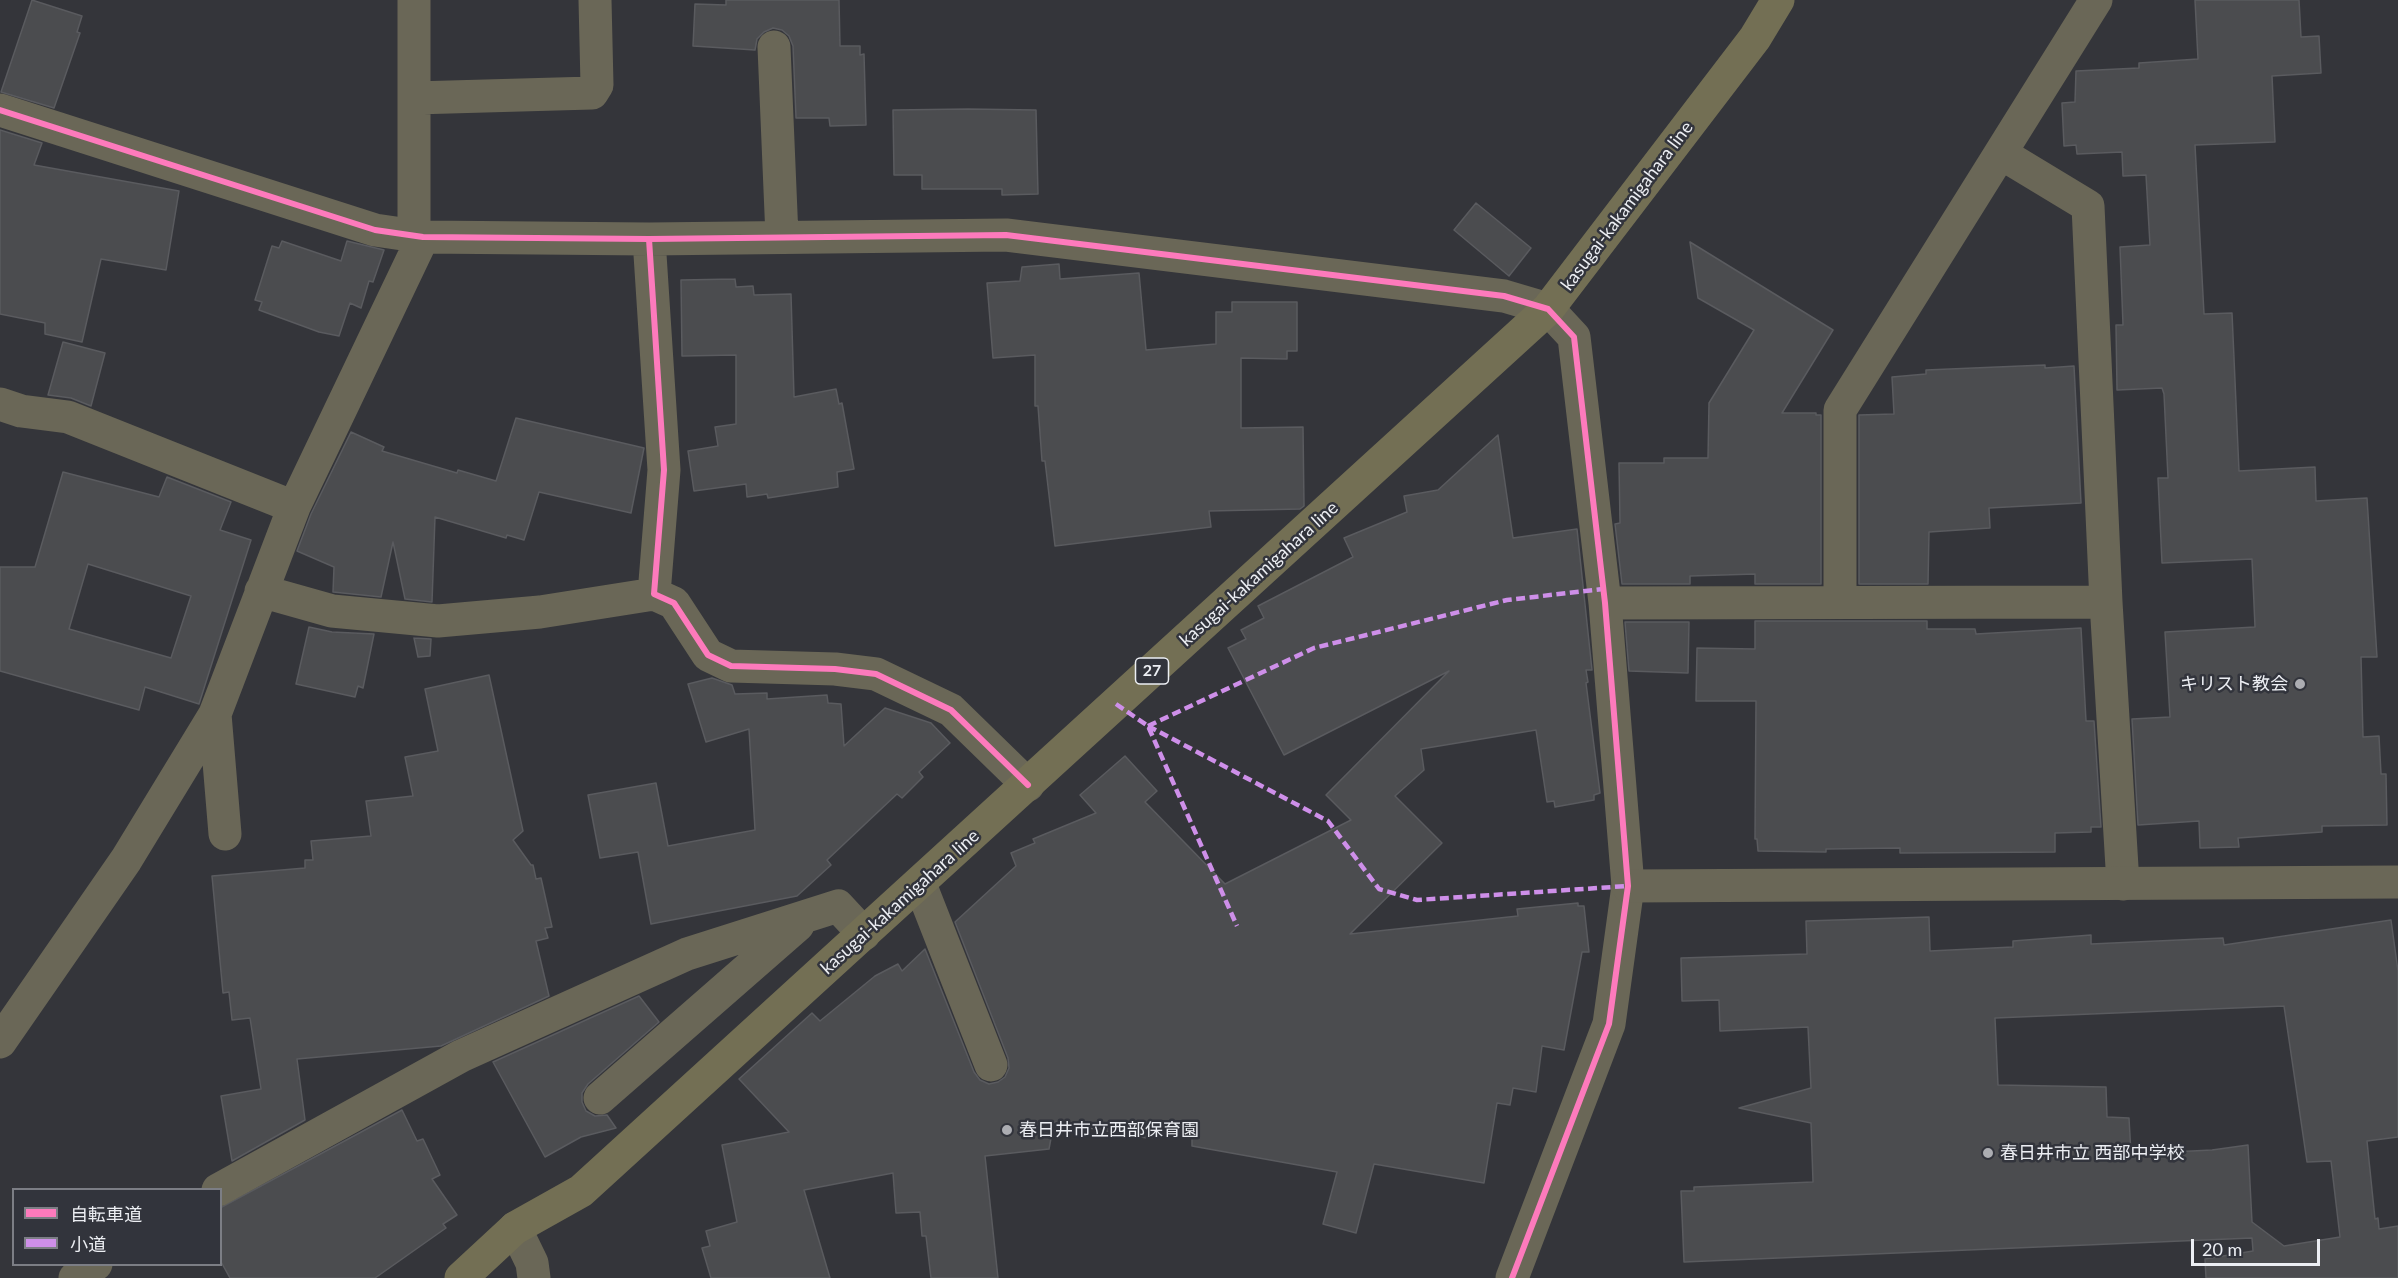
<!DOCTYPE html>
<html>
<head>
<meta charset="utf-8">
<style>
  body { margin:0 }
  #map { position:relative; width:2398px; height:1278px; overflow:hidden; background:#34353a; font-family:Lato,"Noto Sans JP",sans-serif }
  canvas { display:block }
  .legend { position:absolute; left:12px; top:1188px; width:210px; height:78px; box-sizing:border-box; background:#32343c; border:2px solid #7c7e85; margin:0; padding:8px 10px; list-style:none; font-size:18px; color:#eceef3 }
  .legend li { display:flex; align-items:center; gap:12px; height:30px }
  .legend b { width:30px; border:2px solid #7c7e85 }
  .scale { position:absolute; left:2191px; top:1239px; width:129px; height:27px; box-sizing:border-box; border:3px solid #eceef3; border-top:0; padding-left:8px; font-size:18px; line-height:21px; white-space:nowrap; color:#eceef3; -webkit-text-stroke:4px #32343c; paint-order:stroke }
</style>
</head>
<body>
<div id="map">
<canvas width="2398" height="1278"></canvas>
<ul class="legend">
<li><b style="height:8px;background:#fd7abc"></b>自転車道</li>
<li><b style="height:8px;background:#ce8fe9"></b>小道</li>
</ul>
<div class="scale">20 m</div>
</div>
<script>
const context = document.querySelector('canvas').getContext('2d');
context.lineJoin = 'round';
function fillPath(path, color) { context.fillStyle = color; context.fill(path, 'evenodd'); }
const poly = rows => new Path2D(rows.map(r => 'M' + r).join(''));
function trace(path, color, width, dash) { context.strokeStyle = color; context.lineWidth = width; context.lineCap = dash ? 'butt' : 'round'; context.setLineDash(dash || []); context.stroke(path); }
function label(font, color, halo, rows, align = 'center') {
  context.font = font + ' Lato,"Noto Sans JP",sans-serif'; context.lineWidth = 5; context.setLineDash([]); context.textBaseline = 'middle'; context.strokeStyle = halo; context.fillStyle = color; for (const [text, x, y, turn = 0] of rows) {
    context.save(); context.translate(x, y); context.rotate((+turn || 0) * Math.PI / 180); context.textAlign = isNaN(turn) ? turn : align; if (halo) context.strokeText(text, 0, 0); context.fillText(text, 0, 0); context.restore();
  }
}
const building = poly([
  [32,0,82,16,77,32,80,33,54,108,1,92,32,0],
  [726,0,839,0,840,46,860,46,860,55,864,54,866,125,830,126,829,118,796,118,793,46,789,36,782,30,773,28,764,32,757,39,755,50,693,46,695,4,726,5,726,0],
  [2195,0,2299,0,2301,37,2319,36,2321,73,2272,76,2275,142,2195,145,2204,314,2232,313,2239,471,2315,467,2316,501,2367,498,2377,657,2361,657,2363,737,2379,736,2381,774,2386,774,2387,825,2322,826,2322,832,2238,838,2239,847,2200,848,2199,821,2138,825,2132,719,2170,717,2165,632,2255,627,2252,559,2162,563,2158,478,2168,478,2164,394,2162,388,2117,390,2116,325,2123,325,2120,247,2150,245,2146,175,2123,176,2122,152,2077,154,2076,145,2064,146,2062,103,2075,102,2076,71,2139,68,2139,63,2198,59,2195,0],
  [968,109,1036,110,1038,194,1002,195,1002,189,922,189,922,175,894,175,893,110,968,109],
  [0,130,42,143,34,165,179,191,166,270,101,259,82,342,45,334,45,323,0,314,0,130],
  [1476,203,1531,248,1509,276,1454,230,1476,203],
  [282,241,341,261,347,241,384,250,373,282,369,281,361,308,350,303,339,336,319,332,259,310,262,302,255,300,272,246,279,248,282,241],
  [1690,242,1833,330,1782,413,1816,413,1816,415,1821,415,1821,584,1755,584,1755,574,1690,576,1690,584,1622,584,1615,524,1620,523,1619,463,1664,463,1664,458,1708,458,1709,403,1754,330,1698,298,1690,242],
  [1059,264,1060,279,1139,273,1146,350,1216,344,1216,312,1232,312,1232,302,1297,302,1297,351,1287,351,1287,359,1241,358,1241,428,1303,427,1304,506,1300,509,1209,511,1211,527,1055,546,1045,461,1042,461,1038,406,1035,406,1035,355,993,358,987,283,1020,281,1022,267,1059,264],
  [735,279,736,287,753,286,754,295,791,294,794,397,836,389,839,404,842,403,854,469,837,472,838,487,768,498,767,494,747,497,746,484,694,491,688,451,718,446,715,427,736,424,736,355,682,356,681,280,735,279],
  [63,342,105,353,91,406,71,398,48,395,63,342],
  [2045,365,2045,368,2074,366,2081,503,1989,508,1990,528,1929,532,1928,584,1859,584,1859,415,1894,414,1892,377,1926,374,1926,370,2045,365],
  [516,418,644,448,631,513,539,492,524,540,507,535,506,538,435,517,432,602,405,599,393,542,381,597,333,592,334,567,297,551,311,514,351,432,384,447,382,451,457,473,458,470,496,481,516,418],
  [1498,435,1513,538,1577,529,1592,670,1586,670,1588,682,1586,683,1600,793,1594,795,1594,800,1555,807,1554,801,1547,802,1536,730,1421,749,1424,770,1395,796,1442,843,1350,934,1518,916,1517,909,1578,903,1578,906,1584,906,1589,952,1582,952,1564,1050,1542,1046,1536,1092,1513,1088,1510,1105,1497,1103,1484,1183,1374,1164,1356,1233,1323,1224,1337,1172,1192,1146,1192,1133,1147,1138,1054,1122,1049,1149,985,1156,998,1278,931,1278,926,1236,922,1236,920,1212,896,1213,893,1173,804,1190,830,1278,711,1278,702,1248,710,1246,706,1231,737,1222,722,1145,789,1132,739,1079,812,1013,820,1021,875,976,898,964,902,971,925,949,974,1072,980,1080,989,1084,998,1082,1005,1077,1009,1068,1008,1058,955,922,1016,866,1011,853,1035,843,1033,839,1096,813,1080,795,1125,756,1157,791,1145,802,1225,884,1351,820,1326,795,1449,671,1284,755,1228,648,1246,639,1241,630,1264,618,1258,606,1353,557,1344,538,1407,512,1404,496,1438,490,1498,435],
  [63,472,159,497,167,477,231,502,220,530,251,540,199,704,145,687,139,710,0,671,0,567,35,567,63,472],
  [88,564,191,596,171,658,69,629,88,564],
  [1755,621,1927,621,1927,629,1975,629,1976,634,2081,628,2086,721,2094,721,2101,827,2091,827,2091,832,2055,833,2055,852,1900,853,1900,848,1826,849,1826,852,1758,851,1757,839,1755,839,1756,701,1696,701,1697,648,1755,649,1755,621],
  [1625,622,1689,622,1688,673,1629,671,1625,622],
  [309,627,332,632,374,634,363,688,358,686,355,697,296,684,309,627],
  [414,638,431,639,430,656,418,657,414,638],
  [489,675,523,831,513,840,531,865,533,865,536,879,541,878,552,927,545,928,548,938,536,941,549,996,441,1046,297,1059,305,1120,232,1161,221,1096,261,1089,250,1018,232,1020,229,992,223,993,212,876,305,868,305,860,313,860,311,841,371,836,366,801,413,796,405,757,438,751,425,689,489,675],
  [712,678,732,685,735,694,767,693,767,699,827,695,828,703,841,704,844,746,885,708,931,723,950,743,919,772,923,777,902,798,897,794,827,860,831,865,797,896,651,924,638,852,600,858,588,795,656,783,668,846,755,830,749,729,706,742,688,684,712,678],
  [1929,917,1930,951,2013,947,2013,941,2091,935,2091,944,2223,938,2224,945,2391,920,2398,971,2398,1137,2367,1141,2375,1219,2378,1218,2379,1229,2398,1226,2398,1278,2206,1278,2205,1259,2253,1251,2252,1238,1684,1262,1681,1191,1694,1191,1694,1187,1813,1182,1811,1123,1739,1108,1811,1088,1808,1027,1720,1031,1719,1000,1682,1001,1681,958,1807,954,1806,921,1929,917],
  [2284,1006,2307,1162,2331,1161,2340,1237,2284,1246,2252,1222,2248,1145,2212,1150,2131,1154,2129,1118,2107,1117,2106,1087,1998,1085,1995,1018,2284,1006],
  [639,996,659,1022,588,1084,582,1093,582,1102,586,1111,595,1116,607,1115,616,1128,581,1137,545,1157,493,1062,639,996],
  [402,1110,417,1141,423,1139,440,1175,432,1179,457,1215,443,1224,446,1228,375,1278,230,1278,220,1260,220,1208,402,1110]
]);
fillPath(building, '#4b4c4f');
trace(building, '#5a5b5f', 1.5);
trace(poly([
  [774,47,782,237],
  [414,98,592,93,597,85,595,0],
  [0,110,375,230,423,237,649,239,1006,235,1504,296,1548,309,1574,337,1605,603,1628,886,1609,1024,1512,1278],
  [2002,154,2088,206,2106,602,2123,884],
  [414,236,414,0],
  [649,239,664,470,654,594,674,603,708,655,731,666,835,669,876,674,951,710,1028,785],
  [0,404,21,411,68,417,294,507],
  [261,591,332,611,438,621,540,612,654,594],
  [1840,601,1840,410,2096,0],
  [1605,603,2106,602],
  [225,834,215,714,294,507,423,237],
  [920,884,991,1065],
  [0,1042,126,860,215,714],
  [600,1098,798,925],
  [218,1190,461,1056,687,954,838,906,864,934],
  [515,1228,532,1263,534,1278],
  [75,1278,96,1264]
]), '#6a6757', 33);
trace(poly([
  [1628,886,2398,882]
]), '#6a6757', 33);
trace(poly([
  [461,1278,515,1228,581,1191,1548,309,1755,38,1778,0]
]), '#736f54', 33);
trace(poly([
  [1116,704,1148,726,1237,926],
  [1148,726,1328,821,1379,889,1417,900,1628,886],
  [1148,726,1314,648,1507,600,1603,589]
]), '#ce8fe9', 4.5, [9, 4.5]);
trace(poly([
  [0,110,375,230,423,237,649,239,1006,235,1504,296,1548,309,1574,337,1605,603,1628,886,1609,1024,1512,1278],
  [649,239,664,470,654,594,674,603,708,655,731,666,835,669,876,674,951,710,1028,785]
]), '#fd7abc', 6);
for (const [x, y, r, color] of [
  [2300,684,6,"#acadb2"],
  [1007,1130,6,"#acadb2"],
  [1988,1153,6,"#acadb2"]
]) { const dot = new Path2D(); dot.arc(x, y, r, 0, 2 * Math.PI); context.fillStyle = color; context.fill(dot); trace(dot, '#32343c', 2); }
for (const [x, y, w] of [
  [1152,671,33]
]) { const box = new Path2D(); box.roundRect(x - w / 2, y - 13, w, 26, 4.5); context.fillStyle = '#32343c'; context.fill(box); trace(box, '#eceef3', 1.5); }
label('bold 16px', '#eceef3', null, [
  ["27",1152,671]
]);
label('18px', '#eceef3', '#32343c', [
  ["kasugai-kakamigahara line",1627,206,-53],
  ["kasugai-kakamigahara line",1259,574,-42],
  ["kasugai-kakamigahara line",900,902,-42]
]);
label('18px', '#eceef3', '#32343c', [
  ["キリスト教会",2288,684,"right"],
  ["春日井市立西部保育園",1019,1130],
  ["春日井市立 西部中学校",2000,1153]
], 'left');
</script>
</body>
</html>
